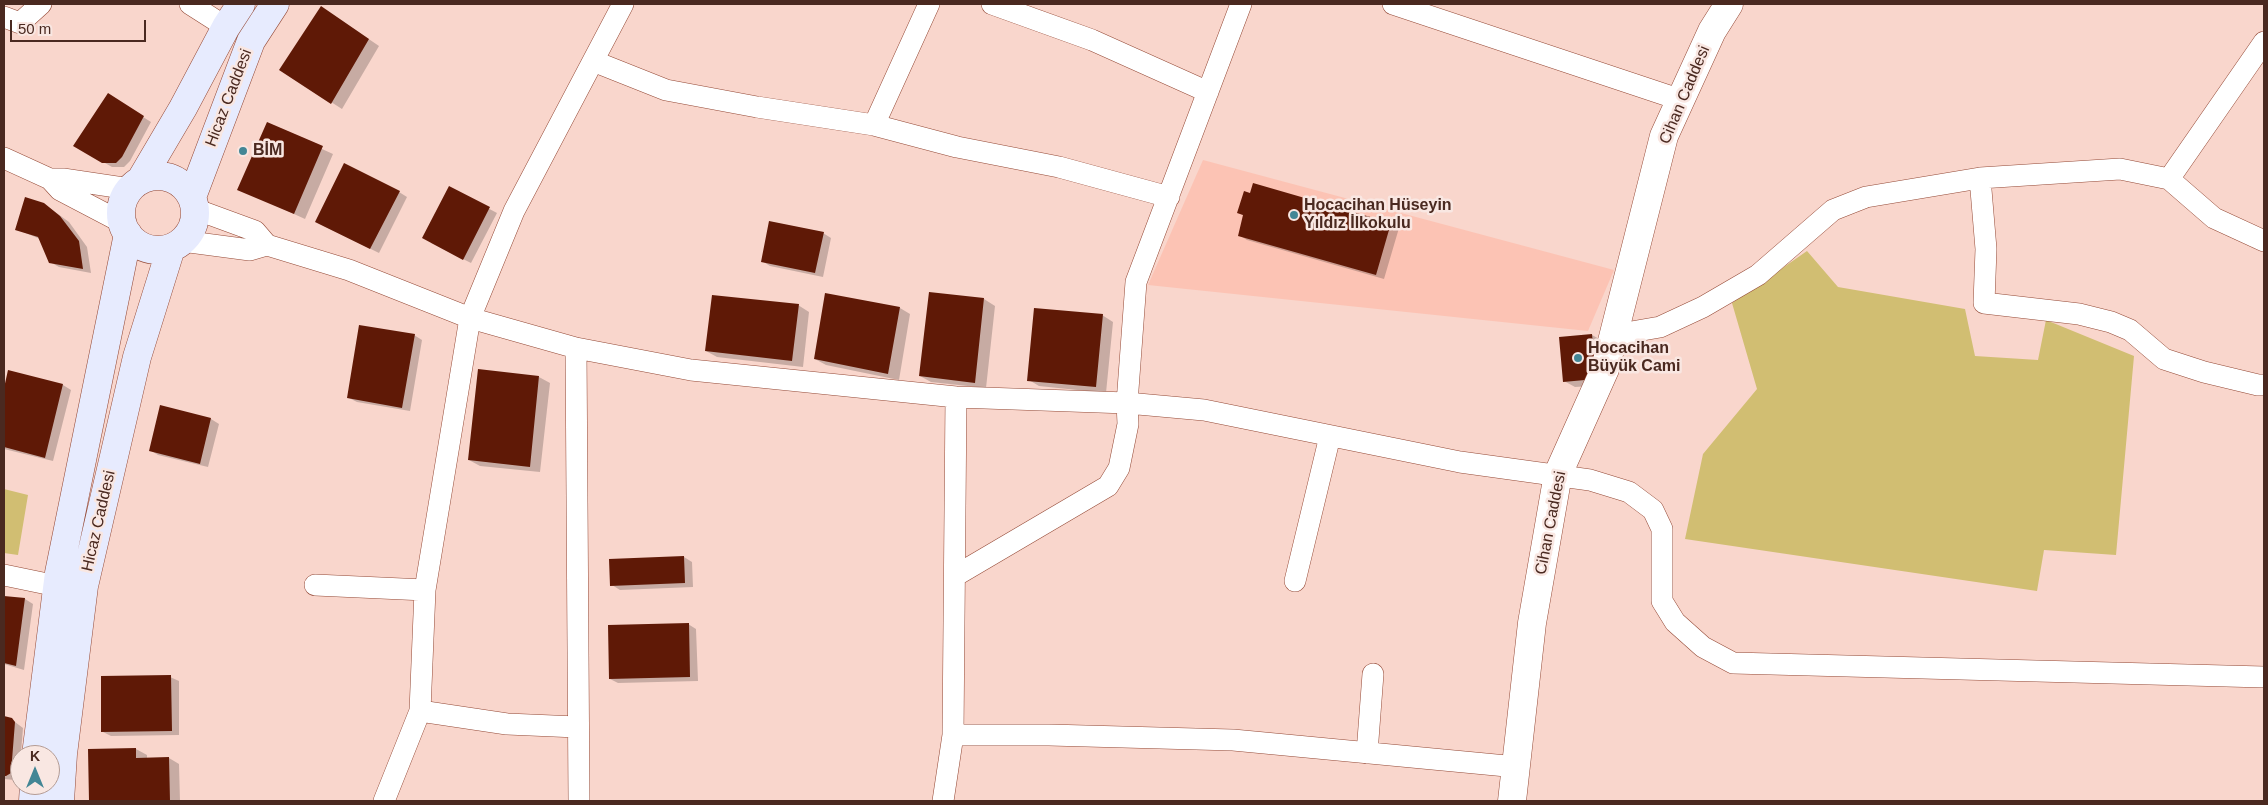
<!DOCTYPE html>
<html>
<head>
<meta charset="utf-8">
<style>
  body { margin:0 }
  #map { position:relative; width:2268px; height:805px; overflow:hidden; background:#f9d6cc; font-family:Helvetica,sans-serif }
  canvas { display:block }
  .frame { position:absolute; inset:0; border:5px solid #4a2920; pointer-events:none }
  .north { position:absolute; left:10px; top:745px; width:50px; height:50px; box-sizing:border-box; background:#f9e7e2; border:1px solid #b39b94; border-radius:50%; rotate:0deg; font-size:14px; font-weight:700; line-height:20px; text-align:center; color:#4a2920 }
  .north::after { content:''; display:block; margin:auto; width:18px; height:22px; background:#438695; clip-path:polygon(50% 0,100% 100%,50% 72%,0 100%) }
  .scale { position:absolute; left:10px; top:20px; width:136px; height:22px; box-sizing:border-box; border:2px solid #4a2920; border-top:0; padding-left:6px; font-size:15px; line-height:18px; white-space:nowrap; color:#4a2920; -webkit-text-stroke:4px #f9e7e2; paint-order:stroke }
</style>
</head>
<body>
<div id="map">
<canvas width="2268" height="805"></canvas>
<div class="frame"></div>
<div class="north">K</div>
<div class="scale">50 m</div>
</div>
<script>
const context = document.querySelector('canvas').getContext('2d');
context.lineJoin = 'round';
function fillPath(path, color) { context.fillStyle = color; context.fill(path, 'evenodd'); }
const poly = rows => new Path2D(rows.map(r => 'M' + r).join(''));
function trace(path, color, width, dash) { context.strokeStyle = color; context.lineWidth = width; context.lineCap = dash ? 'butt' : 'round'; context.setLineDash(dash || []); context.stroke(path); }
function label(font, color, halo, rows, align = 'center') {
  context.font = font + ' Helvetica,sans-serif'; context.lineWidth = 5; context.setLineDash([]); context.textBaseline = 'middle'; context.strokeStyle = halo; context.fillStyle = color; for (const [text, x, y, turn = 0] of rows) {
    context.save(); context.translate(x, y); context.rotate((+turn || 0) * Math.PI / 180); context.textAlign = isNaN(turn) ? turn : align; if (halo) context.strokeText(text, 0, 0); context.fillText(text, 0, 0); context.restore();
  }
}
fillPath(poly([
  [1203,160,1614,270,1588,331,1148,285]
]), '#fcc3b4');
fillPath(poly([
  [1807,251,1838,287,1965,309,1975,356,2038,360,2046,320,2134,356,2116,555,2044,550,2037,591,1685,539,1703,454,1757,389,1732,303],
  [4,489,28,495,18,555,4,553]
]), '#d1be72');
fillPath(poly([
  [332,14,379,46,342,109,281,70],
  [116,100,151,122,130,161,124,167,112,167,75,146],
  [267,124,333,154,305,219,239,189],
  [450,188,497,213,471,263,431,243],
  [399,192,407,197,379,253,324,226],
  [44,204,69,222,87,247,91,273,59,267,50,262,40,239,16,229],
  [1239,213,1391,224,1399,228,1384,279,1247,240,1239,235,1245,216],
  [823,233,831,238,823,277,770,266,762,261],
  [930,293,984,299,995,306,986,388,931,382,920,376],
  [798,305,809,312,803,367,717,357,706,351],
  [900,308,910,314,899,380,826,365,815,359],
  [1102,315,1113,322,1106,393,1039,386,1029,380],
  [414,335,422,340,410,411,357,402,349,398],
  [1592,335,1603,341,1607,385,1575,387,1564,381],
  [9,371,63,385,71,390,53,461,4,449,4,393],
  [539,377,550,383,540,472,480,466,469,460],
  [161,407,211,419,219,424,208,467,158,455,150,450],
  [684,557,692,562,693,587,620,590,612,585],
  [4,597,25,599,33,604,24,670,4,664],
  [688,624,696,629,698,681,618,683,610,679],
  [170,677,179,681,179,735,111,736,103,732],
  [4,718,11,719,23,728,19,777,15,780,4,779],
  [136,749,147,755,147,759,169,758,179,764,180,801,90,801,90,750]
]), '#0003');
fillPath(poly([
  [321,6,369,39,331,104,279,70],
  [108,93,144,116,122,157,116,163,102,163,73,146],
  [267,122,323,146,294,214,237,190],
  [344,163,400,191,370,249,315,222],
  [1253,183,1391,223,1376,275,1238,236,1243,215,1237,213,1244,191,1250,193],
  [449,186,490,207,463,260,422,238],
  [25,197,44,203,60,216,79,241,83,269,49,263,38,237,15,230],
  [769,221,824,232,815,273,761,262],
  [929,292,984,298,975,383,919,376],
  [825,293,900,307,888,374,814,359],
  [712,295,799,304,792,361,705,351],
  [1034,308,1103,314,1096,387,1027,381],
  [359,325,415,334,402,408,347,398],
  [1592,334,1596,379,1563,382,1559,337],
  [478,369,539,376,530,467,468,460],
  [8,370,63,384,45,458,4,447,4,388],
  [160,405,211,418,200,464,149,451],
  [684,556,685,583,610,586,609,559],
  [4,596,25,598,16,666,4,663],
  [689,623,690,677,609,679,608,625],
  [171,675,172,731,101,732,101,676],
  [4,716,12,718,15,722,11,773,6,776,4,776],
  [136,748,136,758,169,757,170,801,89,801,88,749]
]), '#5f1906');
const minor = poly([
  [190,4,226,27],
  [992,4,1092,40,1208,92],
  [1393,4,1681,100],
  [4,17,20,23,41,4],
  [593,61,666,90,757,107,874,125,957,147,1059,167,1169,197],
  [874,125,929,4],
  [4,158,50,179,60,190,123,223],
  [1980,178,1986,249,1984,303,2079,314,2111,322,2130,330,2164,359,2204,372,2258,385,2264,385],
  [50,179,63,179,130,189],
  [2169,179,2264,42],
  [182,241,250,250,267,245,255,231,195,209],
  [267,245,349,270,470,318,576,348,691,370,956,397,1127,403,1204,410,1460,462,1590,480,1629,492,1653,510,1662,529,1662,601,1675,622,1703,647,1733,663,2264,677],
  [1614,335,1660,327,1703,307,1758,275,1833,210,1866,197,1980,178,2120,169,2169,179,2214,218,2264,241],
  [576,348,579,801],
  [4,575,57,586],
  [955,576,1108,486,1119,468,1128,424,1127,403,1136,282,1241,4],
  [1295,581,1330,436],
  [315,585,425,590],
  [420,711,507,724,577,727],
  [953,735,1049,735,1233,740,1517,767],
  [1367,753,1373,674],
  [384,801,420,711,425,590,470,318,514,211,623,4],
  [943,801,953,735,956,397]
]);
const tertiary = poly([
  [1512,801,1532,623,1558,474,1605,369,1664,136,1712,31,1729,4]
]);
const secondary = poly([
  '121 213a37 37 0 1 1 74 0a37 37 0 1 1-74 0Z',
  [140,181,183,108,226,27,241,4],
  [192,197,251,41,275,4],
  [36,755,59,573,128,234],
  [33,801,34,785],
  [60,801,63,754,84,586,137,357,171,248]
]);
trace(minor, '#944936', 22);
trace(tertiary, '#944936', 29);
trace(secondary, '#944936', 29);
trace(minor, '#fff', 21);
trace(tertiary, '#fff', 28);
trace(secondary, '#e7ebfe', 28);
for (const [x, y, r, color] of [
  [243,151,5,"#438695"],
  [1294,215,5,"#438695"],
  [1578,358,5,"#438695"]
]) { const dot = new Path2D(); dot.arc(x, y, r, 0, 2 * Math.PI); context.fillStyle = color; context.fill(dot); trace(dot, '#f9e7e2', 2); }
label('16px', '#4a2920', '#f9e7e2', [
  ["Cihan Caddesi",1685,95,-67],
  ["Hicaz Caddesi",229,98,-69],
  ["Hicaz Caddesi",99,521,-77],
  ["Cihan Caddesi",1551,523,-79]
]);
label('bold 16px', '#4a2920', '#f9e7e2', [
  ["BİM",253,151],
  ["Hocacihan Hüseyin",1304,206],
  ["Yıldız İlkokulu",1304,224],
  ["Hocacihan",1588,349],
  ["Büyük Cami",1588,367]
], 'left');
</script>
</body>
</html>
